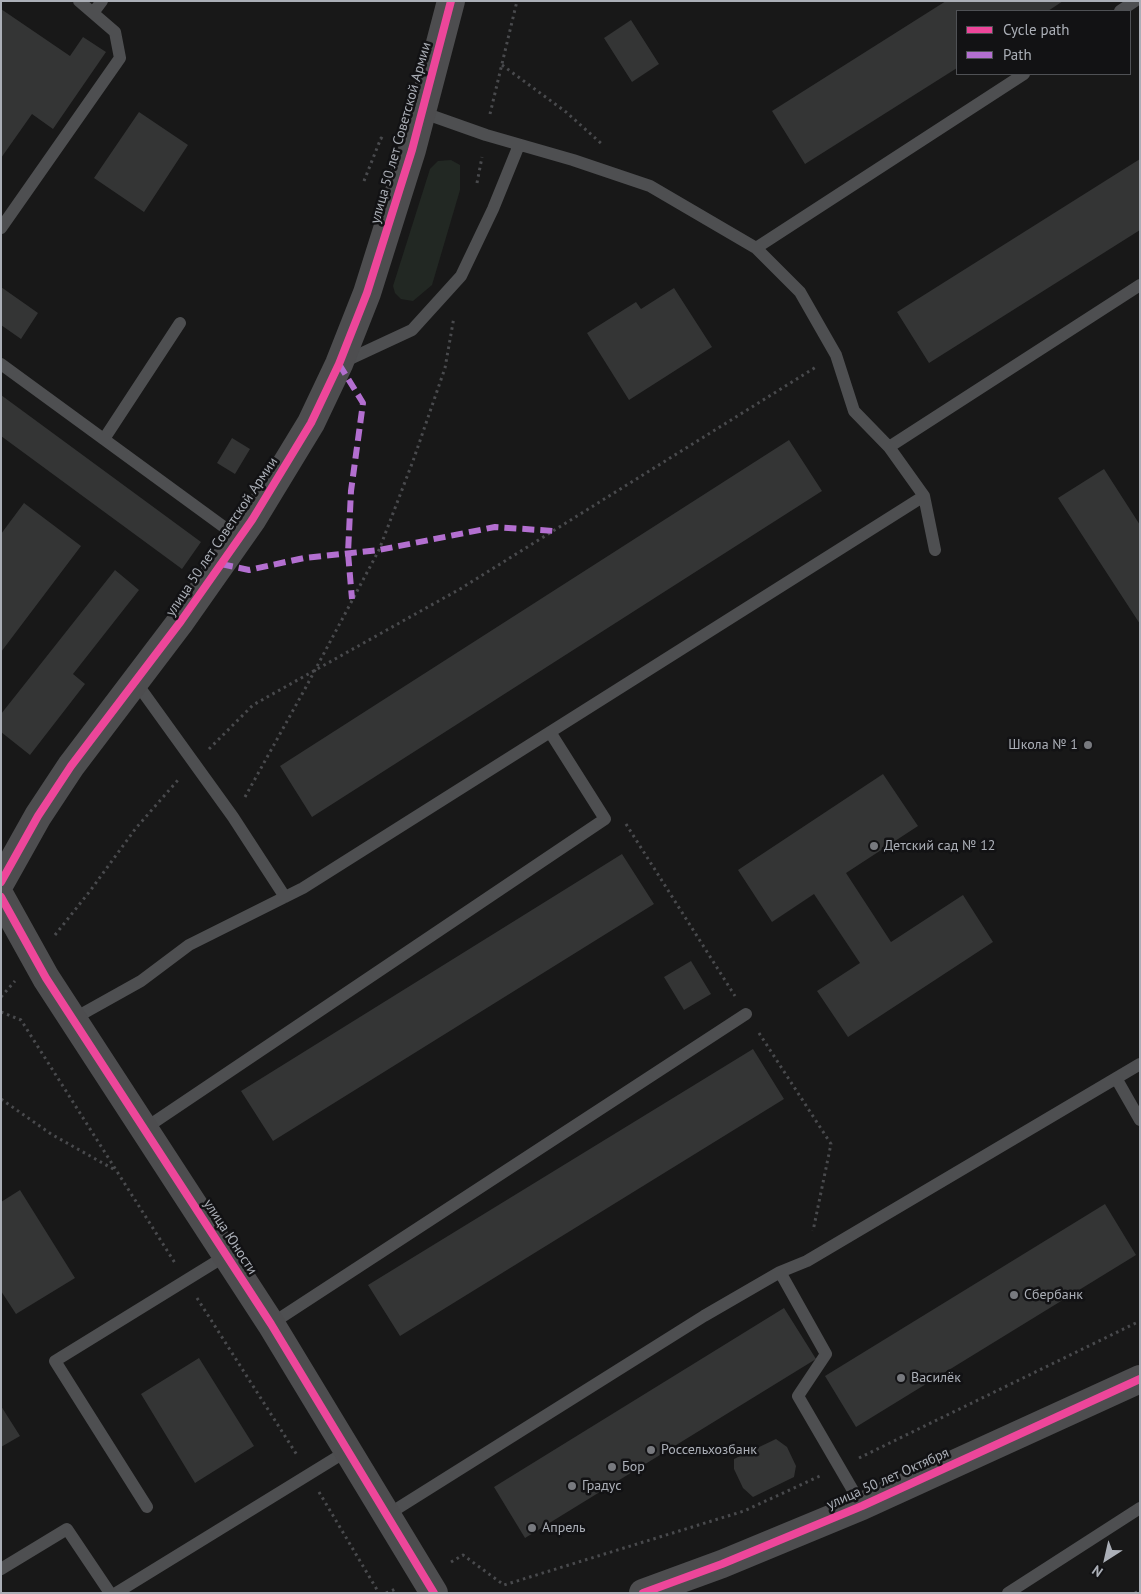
<!DOCTYPE html>
<html>
<head>
<meta charset="utf-8">
<style>
  body { margin:0 }
  #map { position:relative; width:1141px; height:1594px; overflow:hidden; background:#181818; font-family:"PT Sans",sans-serif }
  canvas { display:block }
  .frame { position:absolute; inset:0; border:2px solid #abafb7; pointer-events:none }
  .legend { position:absolute; left:956px; top:10px; width:175px; height:65px; box-sizing:border-box; background:#121214; border:1px solid #4f5155; margin:0; padding:6px 9px; list-style:none; font-size:15px; color:#abafb7 }
  .legend li { display:flex; align-items:center; gap:10px; height:25px }
  .legend b { width:25px; border:1px solid #4f5155 }
  .north { position:absolute; left:1081px; top:1534px; width:50px; height:50px; -webkit-text-stroke:4px #121214; paint-order:stroke; rotate:215deg; font-size:14px; font-weight:700; line-height:20px; text-align:center; color:#abafb7 }
  .north::after { content:''; display:block; margin:auto; width:18px; height:22px; background:#abafb7; clip-path:polygon(50% 0,100% 100%,50% 72%,0 100%) }
</style>
</head>
<body>
<div id="map">
<canvas width="1141" height="1594"></canvas>
<div class="frame"></div>
<ul class="legend">
<li><b style="height:6px;background:#ed469a"></b>Cycle path</li>
<li><b style="height:6px;background:#b36fd0"></b>Path</li>
</ul>
<div class="north">N</div>
</div>
<script>
const context = document.querySelector('canvas').getContext('2d');
context.lineJoin = 'round';
function fillPath(path, color) { context.fillStyle = color; context.fill(path, 'evenodd'); }
const poly = rows => new Path2D(rows.map(r => 'M' + r).join(''));
function trace(path, color, width, dash) { context.strokeStyle = color; context.lineWidth = width; context.lineCap = dash ? 'butt' : 'round'; context.setLineDash(dash || []); context.stroke(path); }
function label(font, color, halo, rows, align = 'center') {
  context.font = font + ' "PT Sans",sans-serif'; context.lineWidth = 5; context.setLineDash([]); context.textBaseline = 'middle'; context.strokeStyle = halo; context.fillStyle = color; for (const [text, x, y, turn = 0] of rows) {
    context.save(); context.translate(x, y); context.rotate((+turn || 0) * Math.PI / 180); context.textAlign = isNaN(turn) ? turn : align; if (halo) context.strokeText(text, 0, 0); context.fillText(text, 0, 0); context.restore();
  }
}
fillPath(poly([
  [451,160,460,165,460,190,432,285,413,301,401,299,395,293,393,286,430,169,438,161]
]), '#222823');
fillPath(poly([
  [946,1,1063,1,1048,11,957,11,957,68,805,164,772,111],
  [1,9,70,56,83,37,106,52,53,129,32,114,1,158],
  [631,20,659,64,632,82,604,38],
  [139,112,188,145,144,212,94,178],
  [1140,159,1140,230,929,363,897,312],
  [1,287,38,313,21,339,1,325],
  [674,288,712,347,629,400,587,333,636,302,641,309],
  [1,395,201,542,182,569,1,436],
  [232,438,250,449,235,474,217,463],
  [789,440,822,491,312,817,280,766],
  [1104,469,1140,525,1140,624,1058,498],
  [24,503,81,546,1,652,1,534],
  [115,570,139,590,73,674,85,684,30,755,1,732,1,714],
  [883,774,918,826,846,873,891,942,963,895,993,942,848,1037,817,991,860,963,814,894,772,922,738,870],
  [622,854,654,904,273,1141,241,1091],
  [691,961,711,994,684,1010,664,977],
  [753,1049,784,1099,400,1336,368,1285],
  [20,1190,75,1278,16,1314,1,1291,1,1202],
  [1105,1204,1136,1255,856,1427,825,1376],
  [784,1308,816,1359,525,1538,494,1487],
  [199,1358,254,1446,195,1483,141,1394],
  [1,1406,20,1436,1,1447],
  [776,1439,787,1447,796,1466,794,1477,753,1497,743,1488,734,1469,734,1459]
]), '#343535');
trace(poly([
  [502,65,566,112,603,145],
  [490,114,517,1],
  [364,181,381,138,385,140],
  [477,183,482,157],
  [209,749,253,705,460,589,816,367],
  [245,797,306,687,379,550,413,461,445,368,454,317],
  [626,824,735,996],
  [55,935,90,891,136,828,178,780],
  [1,997,15,981],
  [1,1012,21,1020,175,1263],
  [759,1033,831,1144,813,1231],
  [1,1099,51,1134,115,1170],
  [197,1298,297,1455],
  [859,1458,1140,1321],
  [319,1492,379,1593],
  [451,1562,463,1555,504,1585,744,1511,820,1476],
  [386,1593,398,1588],
  [1135,1593,1140,1590]
]), '#494a4d', 3, [2.5, 4]);
trace(poly([
  [1120,11,1135,1],
  [93,13,102,1],
  [421,112,486,135,573,160,650,186,756,248,800,292,836,355,854,411,889,447,924,496,935,550],
  [1,228,120,58,115,32,79,1],
  [756,248,1024,74],
  [341,363,412,330,461,276,493,209,519,145],
  [1,364,239,538],
  [104,439,180,323],
  [889,447,1140,285],
  [135,681,233,817,285,897],
  [73,1019,141,981,189,945,303,888,924,496],
  [1116,1078,1140,1120],
  [144,1129,605,819,550,732],
  [780,1272,826,1354,798,1396,862,1506],
  [271,1324,746,1014],
  [147,1507,55,1361,227,1255],
  [387,1515,704,1316,780,1272,807,1261,1140,1064],
  [1,1569,67,1529,110,1593],
  [116,1593,347,1451],
  [1008,1593,1140,1508]
]), '#4e4f51', 12);
trace(poly([
  [1,882,38,816,71,766,181,621,252,520,311,423,339,364,367,293,412,150,451,1],
  [1,897,46,978,271,1324,434,1593],
  [643,1593,722,1564,862,1506,1140,1379]
]), '#4d4d4f', 28);
trace(poly([
  [339,364,363,403,351,491,348,553,352,599],
  [221,564,249,570,304,558,379,550,495,527,554,531]
]), '#b36fd0', 6, [12, 6]);
trace(poly([
  [1,882,38,816,71,766,181,621,252,520,311,423,339,364,367,293,412,150,451,1],
  [1,897,46,978,271,1324,434,1593],
  [643,1593,722,1564,862,1506,1140,1379]
]), '#ed469a', 8);
for (const [x, y, r, color] of [
  [1088,745,5,"#787a7f"],
  [874,846,5,"#787a7f"],
  [1014,1295,5,"#787a7f"],
  [901,1378,5,"#787a7f"],
  [651,1450,5,"#787a7f"],
  [612,1467,5,"#787a7f"],
  [572,1486,5,"#787a7f"],
  [532,1528,5,"#787a7f"]
]) { const dot = new Path2D(); dot.arc(x, y, r, 0, 2 * Math.PI); context.fillStyle = color; context.fill(dot); trace(dot, '#121214', 2); }
label('14px', '#abafb7', '#121214', [
  ["улица 50 лет Советской Армии",401,133,-74],
  ["улица 50 лет Советской Армии",222,537,-56],
  ["улица Юности",230,1237,57],
  ["улица 50 лет Октября",888,1479,-24]
]);
label('14px', '#abafb7', '#121214', [
  ["Школа № 1",1078,745,"right"],
  ["Детский сад № 12",884,846],
  ["Сбербанк",1024,1295],
  ["Василёк",911,1378],
  ["Россельхозбанк",661,1450],
  ["Бор",622,1467],
  ["Градус",582,1486],
  ["Апрель",542,1528]
], 'left');
</script>
</body>
</html>
